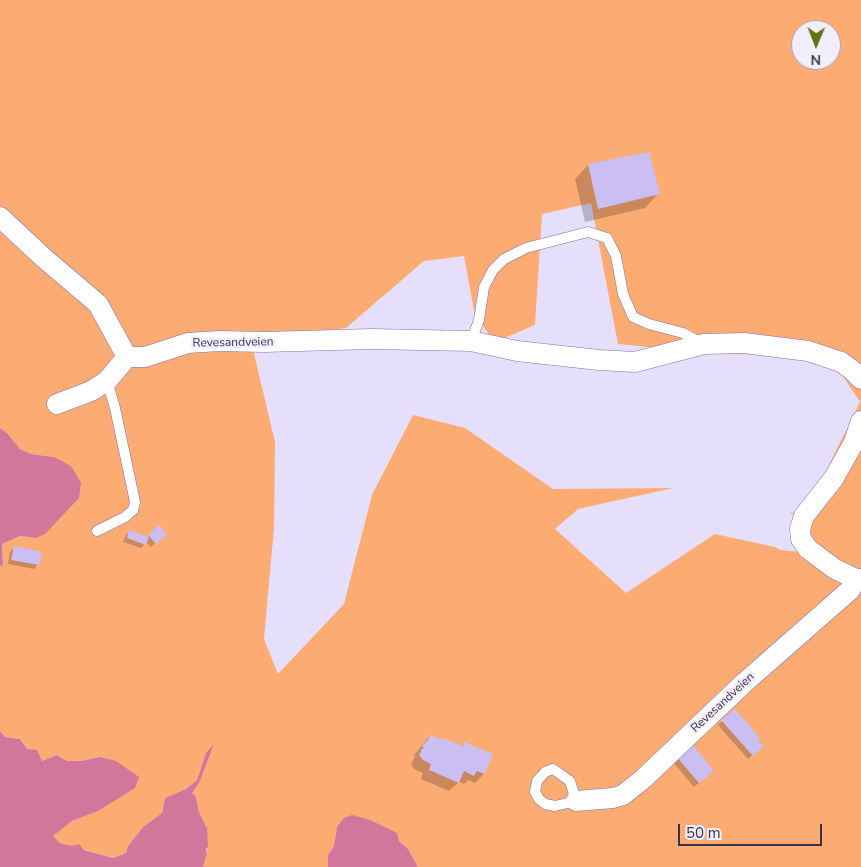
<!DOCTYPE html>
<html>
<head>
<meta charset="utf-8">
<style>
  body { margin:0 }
  #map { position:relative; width:861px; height:867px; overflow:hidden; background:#e5dffc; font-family:"Nunito Sans",sans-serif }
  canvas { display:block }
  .north { position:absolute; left:791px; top:20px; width:50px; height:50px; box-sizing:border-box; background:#f2effd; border:1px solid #a8a3b7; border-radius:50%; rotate:181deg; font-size:14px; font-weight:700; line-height:20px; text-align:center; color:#39324d }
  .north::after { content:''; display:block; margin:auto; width:18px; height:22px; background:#676f17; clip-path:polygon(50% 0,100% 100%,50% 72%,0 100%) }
  .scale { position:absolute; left:678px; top:824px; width:144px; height:22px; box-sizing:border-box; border:2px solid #39324d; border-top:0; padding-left:6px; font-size:15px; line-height:18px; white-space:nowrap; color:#39324d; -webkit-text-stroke:4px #f2effd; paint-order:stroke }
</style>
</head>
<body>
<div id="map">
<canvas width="861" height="867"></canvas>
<div class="north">N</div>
<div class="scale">50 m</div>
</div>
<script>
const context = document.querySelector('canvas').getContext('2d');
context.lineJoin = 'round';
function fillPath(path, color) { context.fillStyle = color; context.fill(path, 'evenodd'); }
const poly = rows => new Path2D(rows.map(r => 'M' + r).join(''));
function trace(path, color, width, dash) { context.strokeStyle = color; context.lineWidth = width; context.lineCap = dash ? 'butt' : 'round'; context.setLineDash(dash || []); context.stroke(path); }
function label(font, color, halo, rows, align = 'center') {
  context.font = font + ' "Nunito Sans",sans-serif'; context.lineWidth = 5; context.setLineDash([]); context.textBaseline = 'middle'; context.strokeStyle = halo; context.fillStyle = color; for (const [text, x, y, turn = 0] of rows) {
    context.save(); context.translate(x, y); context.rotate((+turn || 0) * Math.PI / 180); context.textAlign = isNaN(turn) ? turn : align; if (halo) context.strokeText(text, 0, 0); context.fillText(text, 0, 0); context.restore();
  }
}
fillPath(poly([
  [0,0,861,0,861,867,418,867,408,849,399,841,337,827,334,846,328,855,328,867,203,867,207,854,207,828,199,812,196,797,192,793,199,783,206,753,197,780,186,789,165,798,162,813,143,827,128,846,126,853,113,858,60,843,52,836,72,821,98,811,100,757,81,761,67,761,57,755,42,761,27,749,20,739,5,737,0,731,0,567,3,565,2,544,20,536,36,538,54,457,31,454,20,449,7,433,0,428],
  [801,30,831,30,831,60,801,60],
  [591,203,618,344,721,354,829,355,860,402,807,510,801,515,790,512,799,521,809,553,781,550,775,547,715,534,626,593,555,529,578,509,673,488,553,489,465,428,413,415,372,495,344,604,278,674,264,639,274,528,275,442,251,341,346,328,424,261,464,256,475,316,495,342,535,325,542,214]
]), '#fcac73');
fillPath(poly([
  [0,428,7,433,20,449,31,454,54,457,71,466,81,483,79,498,45,534,36,538,20,536,2,544,3,565,0,567],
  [0,731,5,737,20,739,27,749,37,750,42,761,57,755,67,761,81,761,100,757,116,761,139,777,135,788,98,811,72,821,53,836,60,843,72,846,79,844,84,850,113,858,126,853,128,846,143,827,162,813,165,798,186,789,197,780,206,753,214,744,199,783,192,793,196,797,199,812,207,828,208,846,206,849,207,854,203,867,0,867],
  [352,815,370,820,397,833,399,841,408,849,418,867,328,867,328,855,334,846,337,827,344,818]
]), '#d2779c');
fillPath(poly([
  [588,165,658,194,645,208,585,222,575,179],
  [159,526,165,534,151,547,146,542,141,548,123,542,126,535,130,531,147,537],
  [14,548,38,564,34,569,8,564,10,552],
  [722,721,757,740,758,750,748,759,718,725],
  [430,736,460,747,464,743,491,755,484,774,475,783,468,780,464,784,459,782,449,791,421,779,423,773,414,769,411,764,415,757,414,755],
  [677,757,708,775,694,787,673,762]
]), '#0003');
fillPath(poly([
  [649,152,660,194,598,209,588,164],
  [159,525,167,534,156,544,148,535],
  [129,530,149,537,146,545,127,538],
  [14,546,42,552,39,565,11,560],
  [735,709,760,738,758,740,764,746,753,756,721,720],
  [430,735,442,740,443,738,462,746,464,742,493,754,485,774,477,771,474,776,464,771,459,783,429,770,431,764,423,760,419,755,422,749,424,748,422,746,428,740],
  [692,744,714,771,699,783,676,756]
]), '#cabef2');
const lane = poly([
  [471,341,479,320,484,287,493,270,504,259,526,248,588,232,607,238,616,256,623,294,633,317,649,324,683,333,703,344],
  [97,531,125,517,133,510,135,502,115,408,107,381],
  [553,769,570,781,576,801,555,806,545,804,539,799,535,792,537,781,545,772,553,769]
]);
const street = poly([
  [0,217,45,259,98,304,127,357],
  [127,357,145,357,188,343,219,341,264,342,371,339,471,341,517,351,599,360,635,362,704,344,744,343,808,351,841,362,852,370,861,379],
  [57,404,91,391,107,381,127,357],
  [856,579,835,569,808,549,801,539,800,529,804,516,834,478,854,442,861,421],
  [576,801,613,798,623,795,643,779,744,683,850,590,856,579,861,579]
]);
trace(lane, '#8170b0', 11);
trace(street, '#8170b0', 21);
trace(lane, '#fff', 10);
trace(street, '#fff', 20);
label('12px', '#39324d', '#f2effd', [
  ["Revesandveien",233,343,-1],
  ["Revesandveien",723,703,-43]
]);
</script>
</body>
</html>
